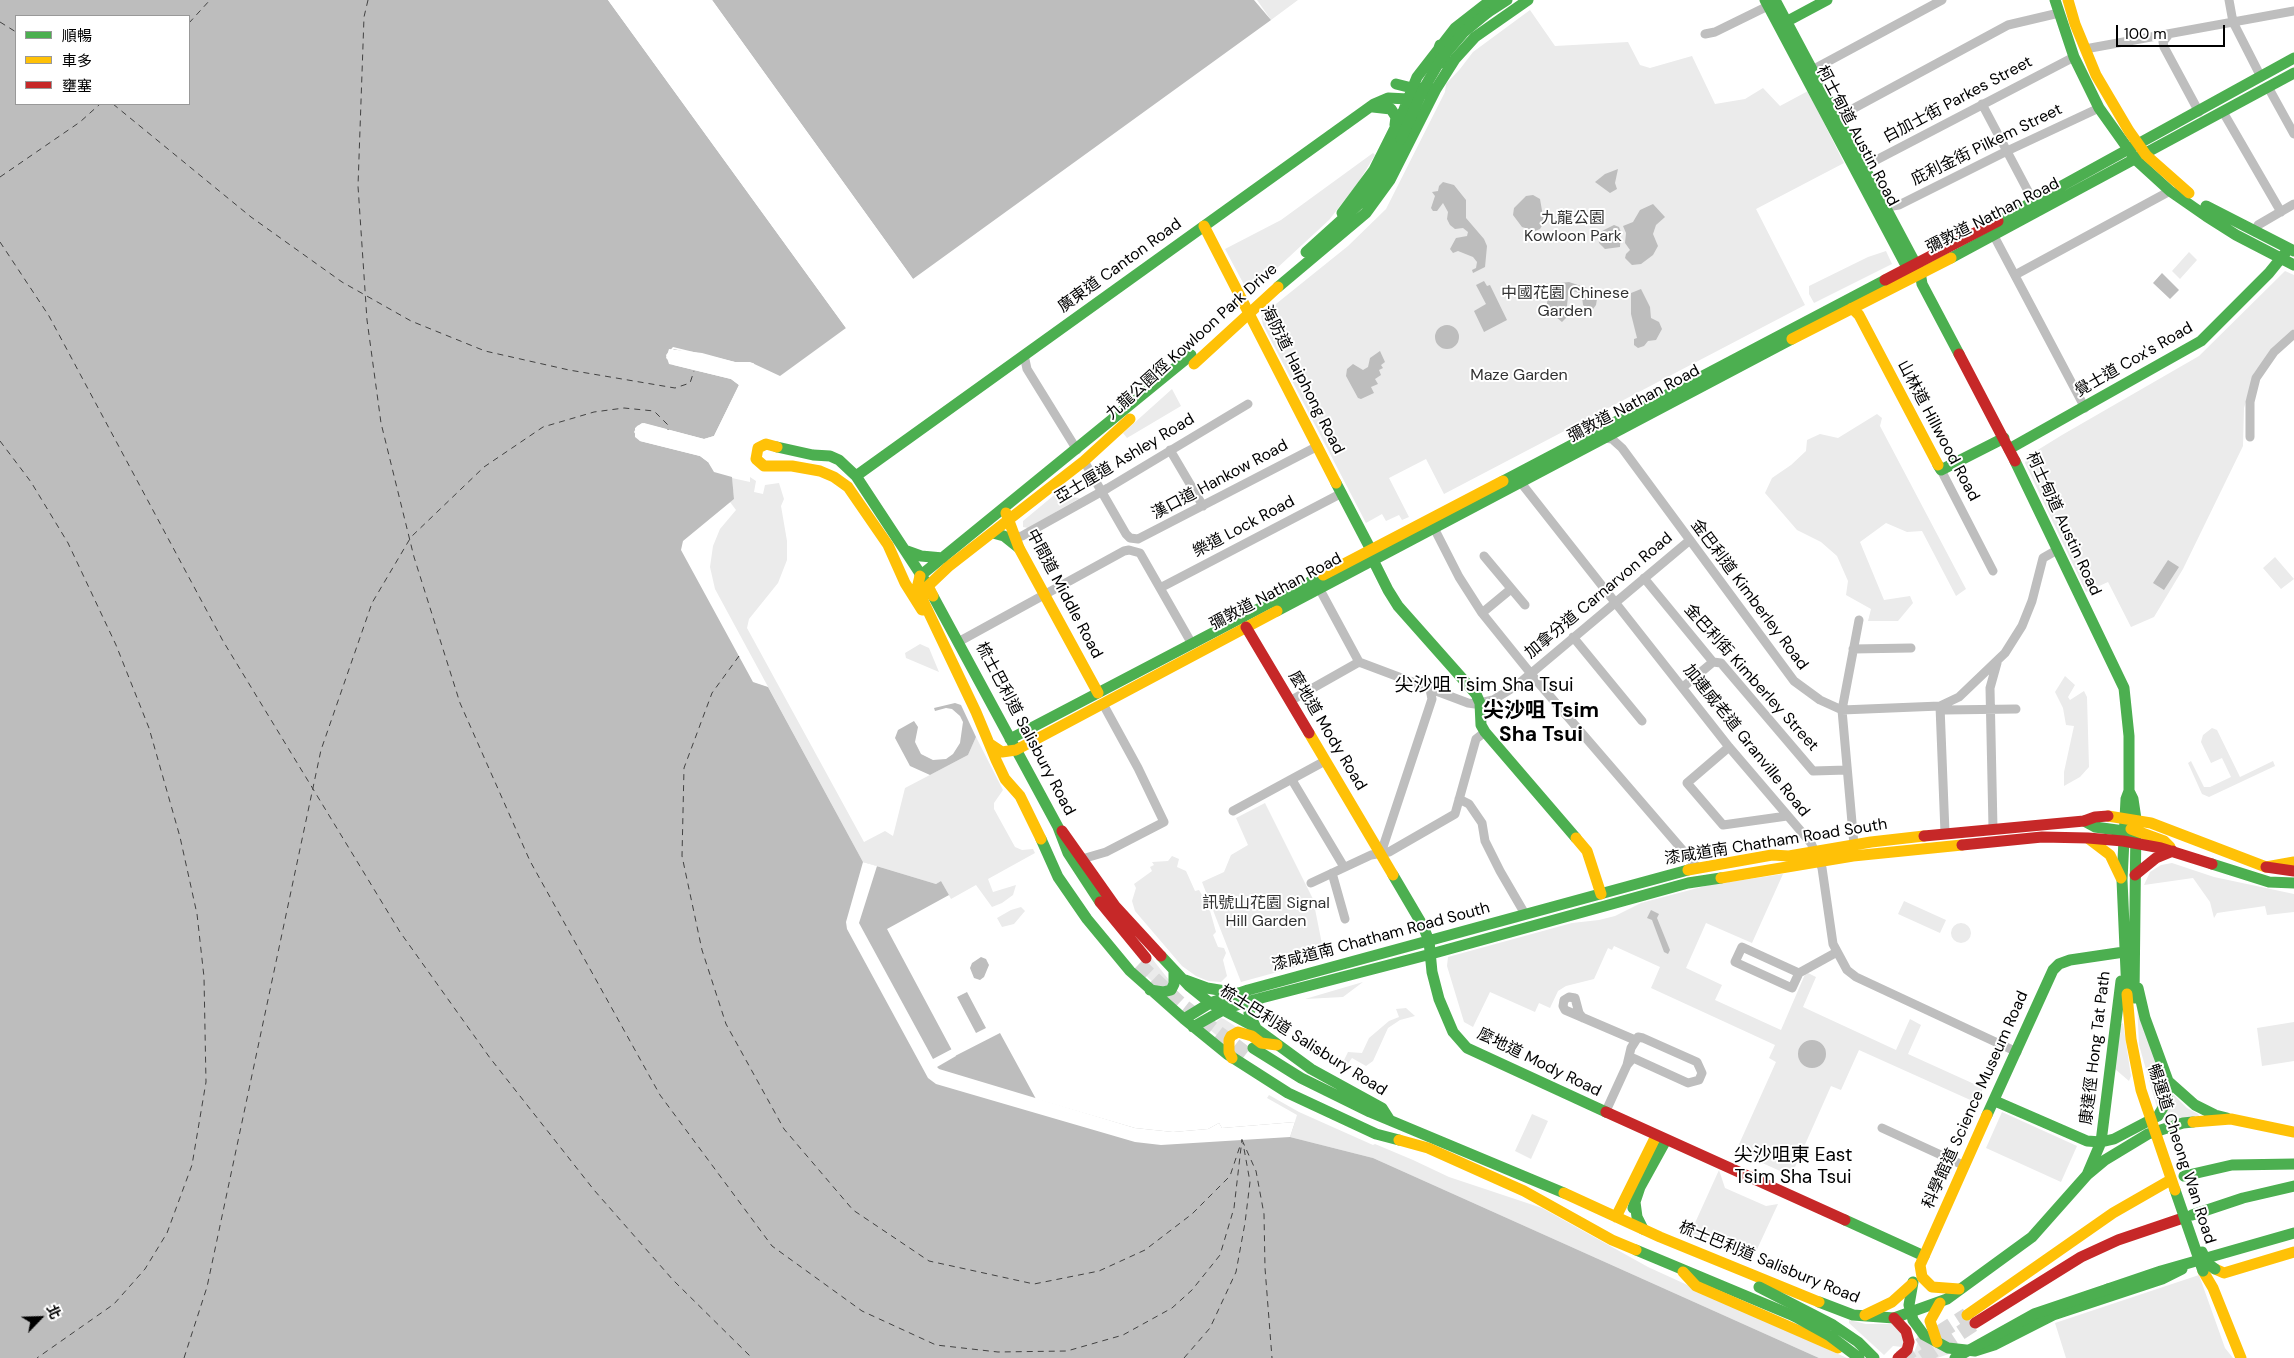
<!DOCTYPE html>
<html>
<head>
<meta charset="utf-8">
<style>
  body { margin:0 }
  #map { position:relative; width:2294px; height:1358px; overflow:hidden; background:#fff; font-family:"DM Sans","Noto Sans TC",sans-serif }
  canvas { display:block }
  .legend { position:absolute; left:15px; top:15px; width:175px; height:90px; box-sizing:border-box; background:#fff; border:1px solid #999; margin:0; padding:6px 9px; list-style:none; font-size:15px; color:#000 }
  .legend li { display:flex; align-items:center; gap:10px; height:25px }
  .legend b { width:25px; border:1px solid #999 }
  .north { position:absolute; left:15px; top:1293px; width:50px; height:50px; -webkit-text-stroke:4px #fff; paint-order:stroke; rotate:66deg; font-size:14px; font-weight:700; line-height:20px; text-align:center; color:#000 }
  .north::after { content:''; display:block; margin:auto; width:18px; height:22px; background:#000; clip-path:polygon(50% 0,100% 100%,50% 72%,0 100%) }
  .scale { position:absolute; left:2116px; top:25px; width:109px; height:22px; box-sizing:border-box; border:2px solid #000; border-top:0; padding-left:6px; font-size:15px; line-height:18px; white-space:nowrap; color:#000; -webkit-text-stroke:4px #fff; paint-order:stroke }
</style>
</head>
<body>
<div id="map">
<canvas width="2294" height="1358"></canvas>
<ul class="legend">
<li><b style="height:6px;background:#4caf50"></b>順暢</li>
<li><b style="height:6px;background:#ffc107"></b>車多</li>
<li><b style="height:6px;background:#c62828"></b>壅塞</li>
</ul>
<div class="north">北</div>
<div class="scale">100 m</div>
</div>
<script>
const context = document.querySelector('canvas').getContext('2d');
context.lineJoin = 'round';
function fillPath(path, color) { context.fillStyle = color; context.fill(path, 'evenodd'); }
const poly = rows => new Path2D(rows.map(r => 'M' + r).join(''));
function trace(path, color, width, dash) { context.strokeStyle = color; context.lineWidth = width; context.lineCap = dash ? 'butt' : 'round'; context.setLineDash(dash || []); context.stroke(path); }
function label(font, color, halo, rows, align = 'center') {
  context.font = font + ' "DM Sans","Noto Sans TC",sans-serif'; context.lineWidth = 4; context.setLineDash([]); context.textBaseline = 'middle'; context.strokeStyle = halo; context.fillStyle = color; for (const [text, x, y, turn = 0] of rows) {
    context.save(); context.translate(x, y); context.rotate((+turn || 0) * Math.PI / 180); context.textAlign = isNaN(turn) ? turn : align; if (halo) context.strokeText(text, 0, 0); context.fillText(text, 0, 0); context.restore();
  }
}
fillPath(poly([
  [1257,0,1298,0,1271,20],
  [1530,10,1555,46,1628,42,1640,65,1650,68,1692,56,1715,104,1745,99,1763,88,1780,106,1808,91,1844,163,1756,209,1805,305,1444,494,1426,459,1389,478,1409,517,1402,520,1399,515,1386,521,1382,514,1366,523,1263,325,1261,316,1348,246,1386,209,1445,92,1446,84,1460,69,1473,52],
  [1373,153,1375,155,1358,183,1329,220,1249,294,1225,249,1281,220],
  [1886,251,1892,264,1814,303,1809,294,1809,286,1868,257],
  [2189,252,2197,260,2180,279,2172,271],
  [2285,271,2294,275,2294,329,2271,351,2254,373,2244,408,2243,446,2183,569,2154,617,2131,627,2108,582,2086,592,2025,463,2026,460,2028,456,2062,435,2199,356],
  [1172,389,1181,406,1127,438,1123,433],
  [1877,414,1882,418,1880,426,1966,589,1956,596,1922,531,1907,532,1886,523,1860,542,1884,600,1910,596,1913,603,1898,621,1868,621,1871,609,1846,595,1848,581,1837,556,1821,542,1797,530,1765,493,1772,478,1791,465,1806,451,1807,440,1820,434,1838,438],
  [750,477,756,481,754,492,763,494,765,485,779,483,784,499,781,506,787,541,787,560,778,583,749,619,747,628,864,842,885,831,893,836,905,788,968,755,976,737,1003,790,994,803,994,809,1015,847,1022,850,1033,849,1035,853,988,879,993,892,1016,885,1013,895,1002,903,992,907,976,885,951,899,941,881,936,884,863,862,715,589,710,567,713,546,720,529,736,510,730,502,734,499,732,478,750,482],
  [1065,486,1070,497,1080,498,1028,528,1023,527,1023,521],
  [2275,557,2294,579,2281,589,2263,568],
  [920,644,929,648,939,672,906,658,905,653],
  [2065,676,2075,685,2068,697,2070,700,2084,691,2087,697,2089,767,2080,777,2064,786,2064,772,2074,726,2066,725,2063,708,2055,692],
  [2212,728,2217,730,2240,777,2273,761,2275,766,2209,797,2202,794,2188,763,2191,761,2204,787,2210,787,2231,777,2222,758,2211,763,2201,742,2203,735],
  [1265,803,1313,899,1325,959,1241,982,1202,882,1224,872,1231,855,1248,845,1236,818],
  [1172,856,1179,859,1177,867,1186,871,1195,891,1199,890,1209,907,1216,932,1213,935,1218,947,1224,948,1226,953,1223,960,1227,976,1221,982,1208,981,1196,976,1182,966,1135,911,1132,901,1136,888,1134,884,1152,871,1150,867,1154,865,1152,862,1168,861],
  [2172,863,2214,877,2294,894,2294,912,2267,915,2265,906,2217,913,2214,918,2210,902,2193,878,2144,885,2150,872,2161,865],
  [1783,874,1752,943,1706,923,1686,968,1722,985,1715,1000,1781,1030,1806,972,1816,977,1803,1007,1896,1050,1910,1019,1921,1025,1908,1054,1983,1088,1977,1103,1859,1050,1841,1090,1831,1086,1791,1176,1736,1151,1776,1062,1769,1058,1775,1045,1651,988,1660,967,1614,946,1612,950,1608,948,1594,979,1566,986,1558,991,1550,1008,1539,1003,1535,1012,1490,992,1473,1027,1464,1022,1447,966,1448,957,1572,923,1599,920,1615,916,1641,903,1709,885],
  [1904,901,1946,920,1940,933,1898,914],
  [1021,907,1025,911,1014,924,1002,927,997,918,1011,910],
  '1951 933a10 10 0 1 1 20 0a10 10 0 1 1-20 0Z',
  [1150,956,1169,980,1167,986,1155,984,1138,968],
  [1363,982,1343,997,1305,999],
  [2137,1003,2165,1089,2158,1111,2139,1045],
  [1406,1008,1415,1016,1400,1020,1388,1028,1373,1061,1366,1066,1352,1058,1347,1065,1343,1062,1348,1052,1362,1053,1369,1038,1389,1021,1399,1017,1396,1009],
  [1221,1018,1224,1019,1241,1030,1222,1040,1208,1028],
  [2294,1022,2294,1061,2262,1066,2257,1028],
  [2123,1023,2131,1076,2129,1081,2115,1069,2120,1025],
  [2173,1094,2187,1108,2198,1114,2200,1117,2166,1125,2163,1117],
  [1269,1095,1299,1112,1373,1145,1375,1144,1413,1160,1449,1177,1542,1208,1648,1267,1847,1358,1819,1358,1373,1158,1290,1137,1297,1115,1267,1098],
  [2002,1112,2077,1146,2061,1182,1986,1148],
  [1532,1114,1548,1121,1531,1159,1515,1151],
  [1719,1170,1725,1188,1766,1206,1778,1204,1753,1258,1708,1237,1705,1241,1690,1234],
  [2199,1275,2225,1348,2233,1358,2066,1358,2055,1323],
  [1849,1320,1866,1324,1892,1324,1904,1337,1902,1347,1893,1346,1884,1355,1849,1323],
  [1917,1335,1948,1351,1949,1354,1937,1358,1912,1358,1918,1342]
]), '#ebebeb');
fillPath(poly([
  [0,0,608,0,846,328,780,376,750,362,735,362,702,353,669,349,666,358,674,365,731,379,739,385,714,436,704,439,644,423,637,426,634,432,640,441,700,456,708,462,714,472,732,477,734,499,683,541,681,550,753,682,768,687,863,862,936,884,941,881,949,895,887,929,955,1056,1000,1033,1036,1099,1135,1128,1173,1132,1208,1129,1219,1123,1222,1128,1295,1122,1290,1137,1373,1158,1819,1358,0,1358],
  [16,16,189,16,189,104,16,104],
  [712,0,1254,0,1271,20,913,279],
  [1618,169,1615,183,1617,189,1610,193,1595,182,1605,174],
  [1443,182,1454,185,1466,200,1466,218,1484,239,1487,246,1485,267,1473,273,1472,270,1476,268,1477,262,1473,257,1458,251,1453,253,1450,249,1456,238,1467,236,1468,232,1463,228,1455,229,1450,225,1447,219,1448,212,1443,203,1437,211,1433,211,1431,208,1435,196,1432,192,1438,191,1439,186],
  [1533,195,1540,199,1544,222,1540,229,1535,231,1522,227,1513,215,1514,208,1526,196],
  [1653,204,1665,217,1656,225,1653,234,1658,246,1653,255,1641,264,1632,265,1625,258,1626,254,1630,250,1625,243,1626,233,1623,226,1633,222,1640,210],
  [1614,225,1619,227,1621,232,1620,247,1605,249,1599,243,1598,233],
  [2162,273,2179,290,2170,299,2153,283],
  [1484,281,1487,286,1490,285,1507,320,1484,332,1474,311,1486,304,1476,285],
  [1569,282,1587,288,1597,299,1596,305,1593,309,1587,309,1583,305,1582,297,1579,293,1573,291,1568,295,1566,318,1562,322,1550,312,1547,304,1548,295,1561,283],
  [1641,289,1650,307,1651,318,1659,322,1662,329,1656,340,1648,341,1644,346,1638,348,1634,345,1634,339,1637,338,1631,314,1631,293],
  '1435 337a12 12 0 1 1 24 0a12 12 0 1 1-24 0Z',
  [1380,351,1385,362,1381,365,1383,368,1379,370,1381,375,1375,379,1378,384,1371,387,1374,393,1361,399,1358,398,1346,376,1347,369,1353,364,1363,370,1368,367,1370,358],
  [2168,560,2179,567,2164,590,2153,583],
  [955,703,961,705,976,737,968,755,930,775,910,766,895,738,898,730,914,721,918,727,915,742,921,754,933,760,946,759,953,754,960,743,963,722,960,716,952,709,946,708,935,711,934,708],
  [1651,910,1659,914,1657,918,1670,950,1668,954,1664,952,1652,920,1647,918],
  [981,957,986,959,989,965,984,977,980,980,974,978,970,968,972,963],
  [967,992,986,1028,976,1033,957,997],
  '1798 1054a14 14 0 1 1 28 0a14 14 0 1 1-28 0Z'
]), '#bdbdbd');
fillPath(poly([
  [608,0,611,0,814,279,848,326,846,328],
  [709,0,712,0,903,265,913,279,911,280],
  [673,347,735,362,754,363,752,366,734,364,674,349,669,353,671,362,732,377,742,385,715,439,704,441,643,426,638,428,637,436,701,454,709,460,708,462,700,456,640,441,635,437,635,428,642,423,704,439,714,436,739,385,731,379,669,364,666,355],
  [863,862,877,866,859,923,933,1059,952,1049,954,1053,956,1056,937,1067,939,1069,1135,1128,1173,1132,1208,1129,1219,1123,1222,1128,1295,1122,1290,1137,1161,1145,1135,1142,936,1084,928,1078,847,929,846,922]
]), '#fff');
trace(poly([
  [368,0,364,17,358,186,367,320,381,423,414,557,460,703,530,861,660,1095,772,1246,862,1311,936,1345,998,1352,1067,1351,1123,1335,1172,1308,1192,1290,1220,1255,1234,1208,1242,1139],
  [0,22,16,32],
  [189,23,210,0],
  [113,104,251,217,342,282,411,321,485,351,569,370,675,388,690,383,694,371],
  [0,177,80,122,100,104],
  [0,242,49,316,223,641,400,932,490,1058,594,1190,673,1280,752,1358],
  [0,441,31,482,68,543,116,645,149,728,180,837,197,914,204,977,206,1082,192,1165,167,1233,145,1269,114,1304,37,1358],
  [739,656,712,693,684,768,682,856,702,950,726,1024,784,1129,853,1210,929,1261,1034,1284,1099,1271,1145,1250,1192,1214,1230,1176,1241,1143],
  [1242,1140,1256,1171,1264,1214,1265,1268,1272,1358],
  [184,1358,207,1287,321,750,372,603,411,537,484,467,543,427,594,412,624,408,654,411,668,425,668,430],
  [1184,1358,1210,1328,1236,1272,1245,1223,1250,1182,1243,1143]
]), '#424242', 1, [6, 5]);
trace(poly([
  [1139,964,1181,1004,1248,1055]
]), '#d9d9d9', 14, [14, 7]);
trace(poly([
  [1900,1358,1967,1315],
  [1922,1358,1975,1323]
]), '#d9d9d9', 15, [15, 8]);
trace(poly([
  [2229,0,2233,22,2261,77],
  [1705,34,1715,32,1768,6],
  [2169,34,2163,42,2164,47,2199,112],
  [2085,49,2294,11],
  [1814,69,1942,0],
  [2268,87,2294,134],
  [1982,104,2029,193,2037,200],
  [2223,112,2281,212],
  [1834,119,2008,25,2059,13],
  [1859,169,2074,57],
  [1886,207,1899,205,2007,151,2099,108],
  [2255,232,2258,225,2294,204],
  [1994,236,2085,408],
  [2015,275,2170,191],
  [1024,355,1027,369,1077,450],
  [2250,437,2250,402,2256,378,2274,352,2294,334],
  [1604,438,1612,439,1622,448,1794,681,1820,700,1842,710,1940,706,1945,710,2016,709],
  [1170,450,1203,506],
  [1084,461,1126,534,1130,538,1138,539,1318,446],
  [1941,470,1993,571],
  [1518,479,1729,747,1811,843,1822,868,1833,944,1847,970,1856,977,2017,1052],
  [1434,528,1459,577,1482,613,1536,680,1698,868],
  [1016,537,1022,536,1108,488,1248,404],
  [1484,556,1525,605],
  [1644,578,1713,662,1721,663,1813,771,1847,770],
  [1160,588,1342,493],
  [1319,588,1359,662,1468,703,1475,704,1493,700,1516,686,1690,540],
  [1482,613,1511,589],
  [1573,637,1642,721],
  [960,641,1124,551,1129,550,1140,553,1192,644],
  [1853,649,1911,648],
  [1683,687,1713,662],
  [1290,701,1359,662],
  [1940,706,1959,697,2005,653,2022,626,2032,601,2043,558,2057,550],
  [1940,706,1945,833],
  [1729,747,1687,783,1723,825,1787,816],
  [1292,780,1344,867],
  [1459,799,1469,804,1482,823,1485,841,1500,871,1525,914],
  [1233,811,1325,761],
  [1993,828,1990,688,1997,663],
  [1854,845,1842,710,1859,620],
  [1381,853,1432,699,1430,689],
  [1082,859,1106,852,1164,822,1138,768,1103,704],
  [1332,873,1345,919],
  [1311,883,1371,855,1389,852,1455,814,1476,739,1485,732],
  [1799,973,1742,947,1735,962,1792,988,1799,973,1837,952],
  [1583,1018,1579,1013,1575,998,1569,997,1564,1000,1563,1006,1565,1010,1635,1040],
  [1605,1113,1627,1065,1631,1048,1638,1037,1643,1038,1697,1062,1702,1073,1699,1080,1688,1083,1633,1058,1627,1065],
  [1882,1128,1965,1166]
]), '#bebebe', 9);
trace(poly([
  [1765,0,1911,275],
  [1775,0,1920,272,1922,284,1959,354],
  [2055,0,2074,57,2099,108,2136,160,2170,191,2206,216,2236,235,2294,265],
  [1487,13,1507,0],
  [1782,24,1827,0],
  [1440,45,1435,59,1439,63,1448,62],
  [1396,84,1412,88,1433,89],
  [1373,107,1391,109,1396,117,1395,125],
  [2206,206,2294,251],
  [1342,213,1374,170,1403,112,1417,77,1455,28,1491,0],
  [1998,221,2294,58],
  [1306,252,1368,196,1401,139],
  [1951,258,2294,73],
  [1278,287,1366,213,1390,180,1436,89,1455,59,1475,37,1528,0],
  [777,447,813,455,830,456,839,460,856,476,925,581],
  [2009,449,2201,341,2269,273,2286,252],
  [2015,461,2124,688,2129,736,2129,791,2126,799,2122,880,2127,994],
  [1938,465,1941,470,2004,438],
  [856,476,1374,104,1388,98,1408,99,1425,93],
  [1503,481,1885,280],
  [1336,483,1371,550,1372,558,1388,590,1398,606,1476,694,1480,703,1481,725,1485,732,1576,838],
  [993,533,1004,536,1019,548],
  [907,551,921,556,943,558],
  [920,576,1191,355],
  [933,596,1058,827,1068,853,1100,902],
  [1277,611,1792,339],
  [1010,739,1323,575],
  [2129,791,2133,799,2136,819,2134,998],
  [2084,821,2095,827,2124,831,2130,835],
  [1041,839,1058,877,1087,919,1130,971,1184,1019,1227,1054,1288,1093,1376,1134,1399,1140],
  [2212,864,2269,882,2294,883],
  [1393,875,1423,926,1429,941,1432,972,1439,999,1453,1032,1467,1048,1606,1112],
  [1161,956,1189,986,1210,1003,1251,1025,1311,1069,1382,1108,1389,1119],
  [1185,980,1207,988,1237,993],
  [2138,988,2145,1018,2168,1081,2195,1105,2215,1115,2227,1118],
  [1150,990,1163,992,1171,990,1174,984,1174,971],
  [1184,1019,1210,1003,1248,990,1688,870],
  [1193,1027,1223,1010,1242,1003,1431,954,1688,883,1721,878],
  [1256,1028,1249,1013,1251,1007,1261,998],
  [1253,1048,1301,1078,1370,1112,1564,1193],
  [1995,1101,2087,1141,2101,1142,2114,1139,2158,1116,2167,1101,2168,1081],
  [1987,1115,2053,970,2059,964,2070,960,2124,952],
  [2087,1175,2101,1142,2121,981],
  [2184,1176,2232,1165,2294,1164],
  [1635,1202,1637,1217,1643,1229],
  [1633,1208,1640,1187,1666,1140],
  [2192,1215,2243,1198,2294,1186],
  [1845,1220,1924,1256],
  [1636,1250,1794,1316],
  [1913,1282,1909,1305,1913,1320,1924,1335,1948,1348,1975,1351,1994,1345,2053,1315,2162,1279,2182,1269],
  [2108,1289,2161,1271,2294,1233],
  [1819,1302,1853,1315,1894,1318,1947,1299,2032,1237,2087,1175,2105,1160,2148,1134,2183,1123,2193,1122]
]), '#4caf50', 11);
trace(poly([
  [2068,0,2075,24,2096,75,2129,131,2146,155,2189,193],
  [1204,226,1336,483],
  [1852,308,1859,315,1938,465],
  [1792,339,1951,258],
  [777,447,766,444,758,448,756,459,764,466,792,466,820,471,834,477,848,487,888,545,905,583,922,610],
  [1006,513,1019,548,1098,693],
  [1323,575,1503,481],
  [920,576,917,588,976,712,996,760,1005,779,1020,796,1041,839],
  [933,596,928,586,948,567,1084,461,1130,419],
  [1309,733,1393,875],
  [990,744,1002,752,1016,750,1277,611],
  [2108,816,2151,823,2266,867,2294,862],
  [2131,829,2164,841,2170,847],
  [1576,838,1587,851,1601,894],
  [2089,839,2110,855,2121,878],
  [1688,870,1772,855,1789,856,1871,842,1924,836],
  [1721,878,1853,856,1962,845],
  [1232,1058,1229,1052,1229,1040,1231,1036,1238,1032,1252,1036,1261,1043,1277,1045],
  [2193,1122,2231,1119,2294,1132],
  [1399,1140,1428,1148,1524,1191,1612,1240,1636,1250],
  [1564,1193,1660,1237,1819,1302],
  [1616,1217,1656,1136],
  [1921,1263,1987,1115],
  [1920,1265,1922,1277,1932,1287,1959,1289],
  [2215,1269,2224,1273,2294,1252],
  [2203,1271,2213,1288,2241,1358],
  [1683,1272,1696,1286,1838,1348],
  [1865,1315,1892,1302,1912,1284],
  [1967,1315,2113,1213,2167,1182],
  [1937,1342,1930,1321,1940,1303]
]), '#ffc107', 11);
trace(poly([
  [1885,280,1998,221],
  [1959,354,2015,461],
  [1246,627,1309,733],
  [1062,831,1115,906,1161,956],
  [1924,836,2084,821,2095,817,2108,816],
  [1962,845,2042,837,2088,838,2123,841,2161,848,2212,864],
  [2266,867,2294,871],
  [2135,875,2156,858,2173,851],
  [1100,902,1146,958],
  [1606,1112,1845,1220],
  [1894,1318,1906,1331,1909,1342,1907,1350,1898,1358],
  [1975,1323,2081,1257,2118,1240,2180,1219]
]), '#c62828', 11);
trace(poly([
  [1401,139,1423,90,1441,59,1464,32,1487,13],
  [2175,1190,2203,1271],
  [2202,1252,2207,1263,2215,1269],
  [1759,1287,1833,1325,1858,1342,1874,1358],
  [1794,1316,1830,1336,1859,1358],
  [1955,1358,2034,1314,2108,1289]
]), '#4caf50', 11);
trace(poly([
  [1194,364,1278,287],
  [2127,994,2131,1039,2141,1090,2175,1190]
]), '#ffc107', 11);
label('16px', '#000', '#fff', [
  ["白加士街 Parkes Street",1958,100,-28],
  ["柯士甸道 Austin Road",1857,136,62],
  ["庇利金街 Pilkem Street",1987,145,-26],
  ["彌敦道 Nathan Road",1993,216,-27],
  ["廣東道 Canton Road",1120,266,-36],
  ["九龍公園徑 Kowloon Park Drive",1192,342,-42],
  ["覺士道 Cox's Road",2134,360,-30],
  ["海防道 Haiphong Road",1302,380,63],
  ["彌敦道 Nathan Road",1634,404,-28],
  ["山林道 Hillwood Road",1938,431,62],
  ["亞士厘道 Ashley Road",1125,459,-31],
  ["漢口道 Hankow Road",1220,480,-28],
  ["柯士甸道 Austin Road",2063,524,65],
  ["樂道 Lock Road",1244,527,-28],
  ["彌敦道 Nathan Road",1276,592,-28],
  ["中間道 Middle Road",1064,594,62],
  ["金巴利道 Kimberley Road",1749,595,53],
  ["加拿分道 Carnarvon Road",1599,596,-40],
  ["金巴利街 Kimberley Street",1751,678,48],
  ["梳士巴利道 Salisbury Road",1025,729,62],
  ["麼地道 Mody Road",1327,731,59],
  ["加連威老道 Granville Road",1746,741,51],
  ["漆咸道南 Chatham Road South",1776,842,-9],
  ["漆咸道南 Chatham Road South",1381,937,-15],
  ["梳士巴利道 Salisbury Road",1303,1041,32],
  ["康達徑 Hong Tat Path",2096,1048,-83],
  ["麼地道 Mody Road",1539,1063,26],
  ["科學館道 Science Museum Road",1976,1100,-66],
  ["暢運道 Cheong Wan Road",2181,1154,72],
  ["梳士巴利道 Salisbury Road",1769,1263,22]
]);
label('16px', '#313131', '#fff', [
  ["九龍公園",1573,219],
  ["Kowloon Park",1573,237],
  ["中國花園 Chinese",1565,294],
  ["Garden",1565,312],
  ["Maze Garden",1519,376],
  ["訊號山花園 Signal",1266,904],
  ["Hill Garden",1266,922]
]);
label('19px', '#000', '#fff', [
  ["尖沙咀 Tsim Sha Tsui",1484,686],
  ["尖沙咀東 East",1793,1156],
  ["Tsim Sha Tsui",1793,1178]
]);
label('bold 21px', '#000', '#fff', [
  ["尖沙咀 Tsim",1541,711],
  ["Sha Tsui",1541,735]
]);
</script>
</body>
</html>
